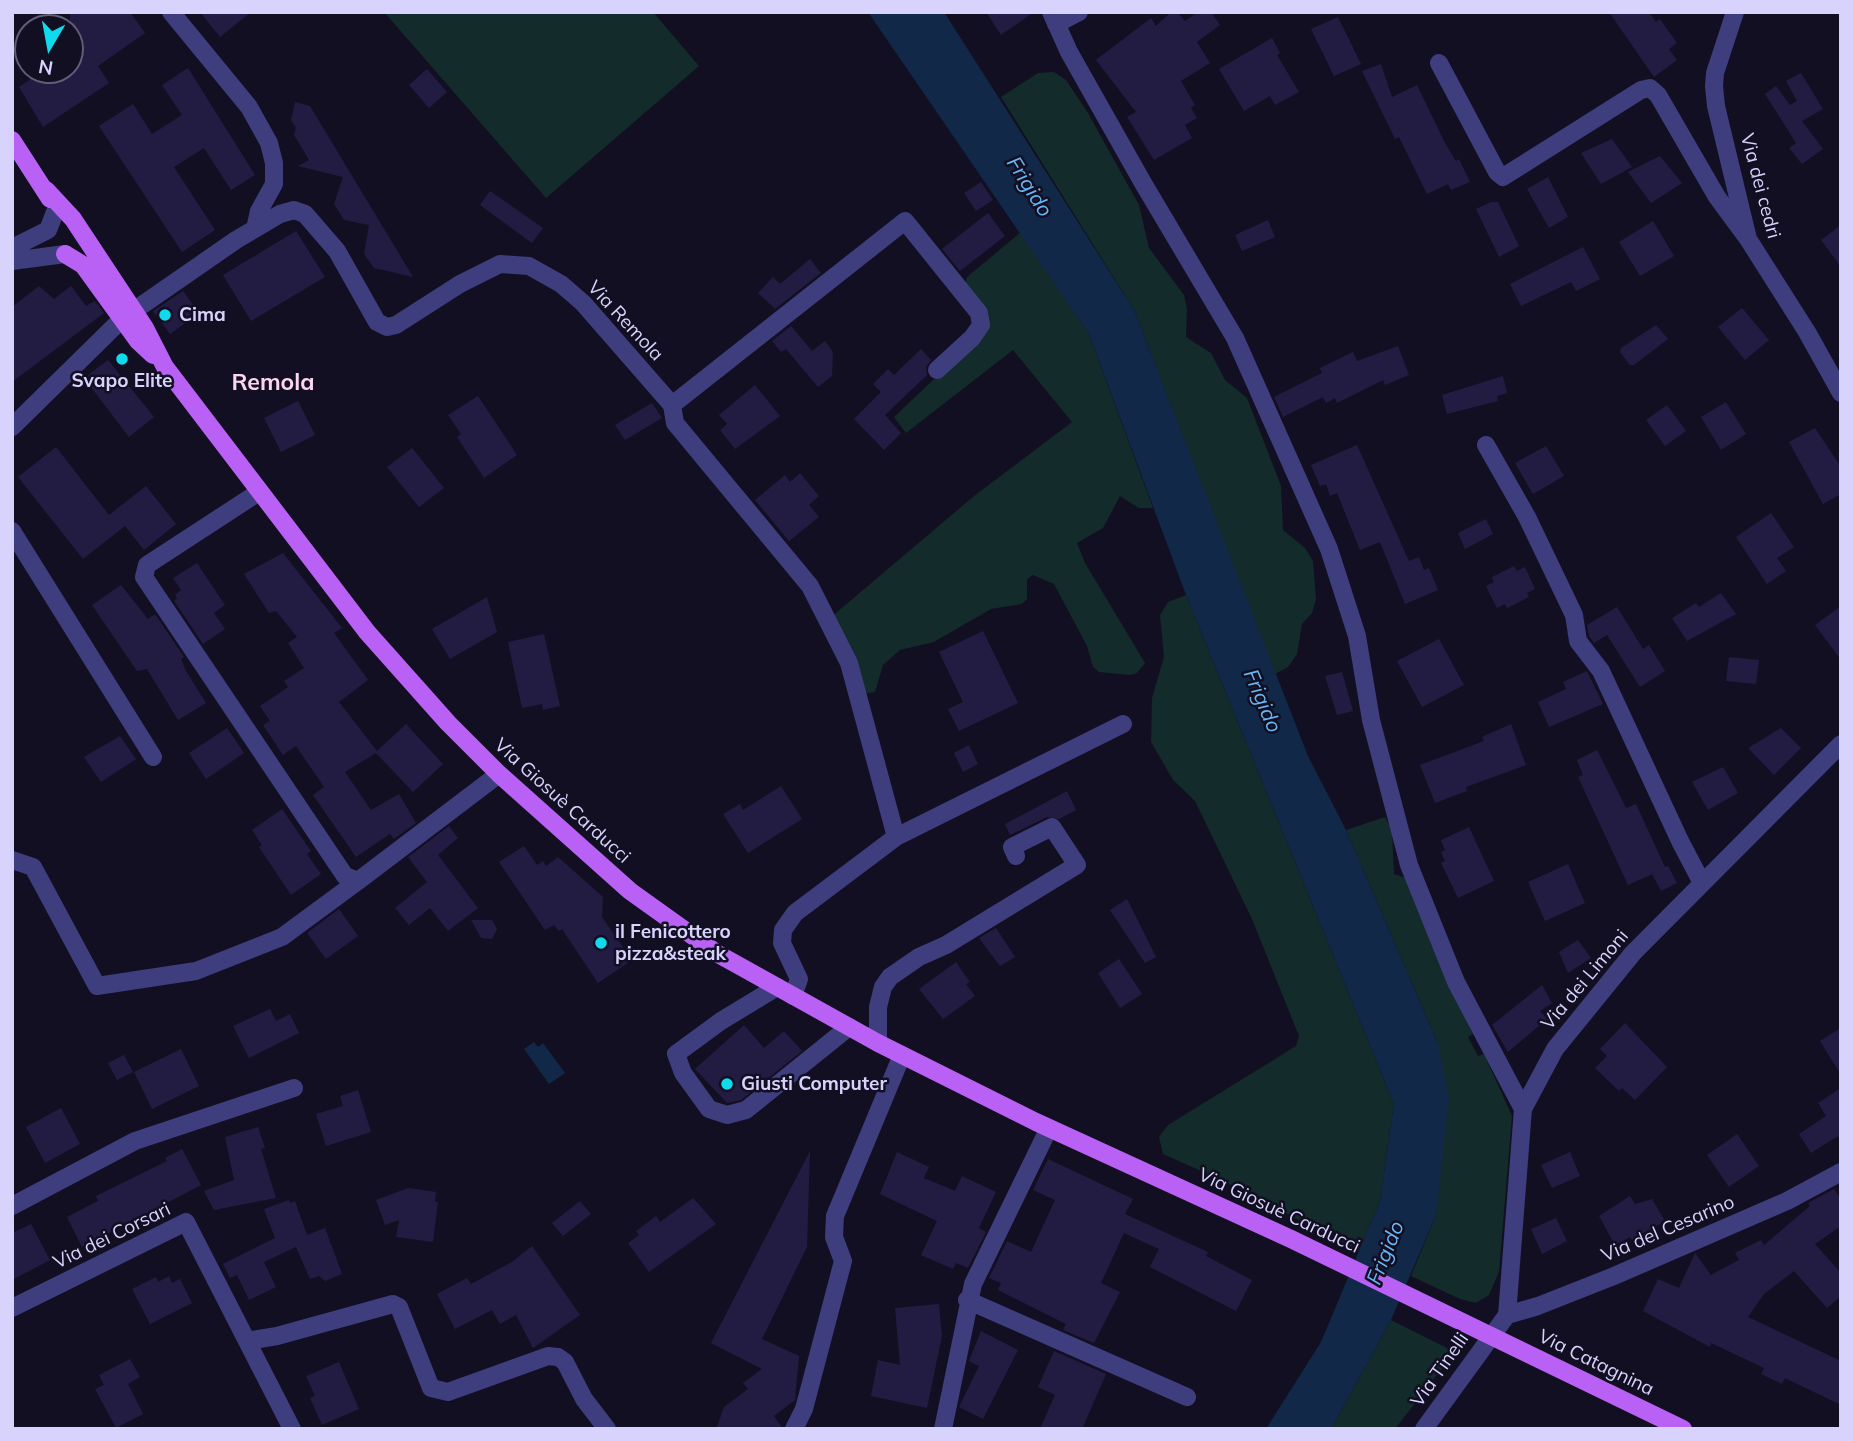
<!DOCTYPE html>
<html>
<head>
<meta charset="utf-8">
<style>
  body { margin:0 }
  #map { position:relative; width:1853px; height:1441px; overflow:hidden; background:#120f22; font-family:Mulish,sans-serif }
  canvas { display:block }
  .frame { position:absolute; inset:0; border:14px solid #d7d3fc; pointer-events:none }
  .north { position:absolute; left:14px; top:14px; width:70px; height:70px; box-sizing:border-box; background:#120f22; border:2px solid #615d79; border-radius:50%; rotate:190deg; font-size:19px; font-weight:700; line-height:28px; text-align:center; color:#d7d3fc }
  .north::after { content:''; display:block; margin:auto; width:24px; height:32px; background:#0fdbec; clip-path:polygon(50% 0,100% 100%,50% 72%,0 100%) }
</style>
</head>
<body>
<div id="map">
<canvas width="1853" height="1441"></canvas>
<div class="frame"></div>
<div class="north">N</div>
</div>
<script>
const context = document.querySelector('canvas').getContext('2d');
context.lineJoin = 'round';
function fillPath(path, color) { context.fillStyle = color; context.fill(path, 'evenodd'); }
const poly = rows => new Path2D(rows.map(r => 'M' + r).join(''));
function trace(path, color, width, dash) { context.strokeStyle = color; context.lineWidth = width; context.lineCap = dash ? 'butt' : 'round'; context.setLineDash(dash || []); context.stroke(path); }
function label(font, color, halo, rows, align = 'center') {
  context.font = font + ' Mulish,sans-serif'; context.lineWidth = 5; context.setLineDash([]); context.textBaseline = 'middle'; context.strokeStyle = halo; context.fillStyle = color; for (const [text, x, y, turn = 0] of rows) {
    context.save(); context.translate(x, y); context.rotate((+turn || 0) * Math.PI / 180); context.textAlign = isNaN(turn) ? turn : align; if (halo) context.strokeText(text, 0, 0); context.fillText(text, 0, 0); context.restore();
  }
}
fillPath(poly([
  [384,12,653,12,699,66,546,198],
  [1054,72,1066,80,1088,113,1139,205,1149,248,1184,295,1187,309,1186,337,1211,353,1225,380,1247,398,1281,486,1283,530,1305,548,1313,561,1316,599,1312,613,1302,624,1297,654,1288,667,1275,674,1134,310,1001,97,1038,73],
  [1021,232,1089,334,1153,508,1139,508,1120,496,1103,528,1077,543,1085,563,1145,663,1137,673,1130,675,1099,672,1093,667,1087,646,1054,584,1033,575,1027,579,1027,599,1022,604,991,609,934,642,900,650,883,665,875,692,863,694,830,618,974,496,1072,422,1013,350,906,433,894,417,988,328,988,314,965,284,967,277],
  [1186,595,1394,1104,1380,1201,1359,1251,1219,1179,1163,1154,1159,1137,1168,1125,1296,1046,1299,1036,1252,919,1195,801,1173,780,1151,742,1152,698,1164,657,1160,615,1168,602],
  [1385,817,1392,830,1394,874,1407,878,1473,1034,1468,1037,1478,1056,1484,1054,1512,1116,1499,1272,1489,1295,1476,1303,1460,1299,1411,1276,1436,1215,1438,1044,1346,830],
  [1391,1320,1455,1352,1395,1429,1331,1429]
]), '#132b2a');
fillPath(poly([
  [868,12,944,12,1134,310,1308,756,1346,830,1438,1044,1449,1099,1436,1215,1391,1320,1331,1429,1266,1429,1321,1342,1380,1201,1394,1104,1186,595,1089,334],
  [534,1042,538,1047,543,1043,565,1073,549,1084,524,1049]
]), '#122848');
fillPath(poly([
  [70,12,130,12,145,33,98,66,109,83,43,127,19,87,44,70,70,70],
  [200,12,251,12,220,37],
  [986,12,1034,12,1001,35],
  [1171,12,1177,12,1185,21,1198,12,1211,12,1220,25,1197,42,1210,63,1181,81,1195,105,1191,108,1197,118,1185,125,1192,138,1154,160,1127,117,1136,112,1096,60,1151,18,1156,26],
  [1609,12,1649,12,1656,22,1660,19,1677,43,1669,49,1677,60,1654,77],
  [1338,17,1361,64,1334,76,1311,29],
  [1272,38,1280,53,1277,55,1299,92,1275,105,1270,96,1244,111,1219,69],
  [1381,64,1392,97,1417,85,1445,143,1456,161,1459,159,1470,182,1451,190,1448,184,1427,194,1399,137,1395,139,1362,71],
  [188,68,255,175,231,190,204,148,174,167,215,230,182,252,99,126,133,104,152,134,182,115,162,85],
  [427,69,447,92,429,108,409,85],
  [1801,73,1823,109,1802,121,1823,149,1802,164,1789,148,1796,143,1765,94,1776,86,1790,105,1797,101,1786,81],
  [295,102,310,106,413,277,374,268,364,254,369,225,344,220,334,204,343,177,298,166,309,160,294,135,296,128,291,120],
  [1612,139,1632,167,1601,184,1581,153],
  [1660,156,1682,183,1651,203,1628,172],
  [1548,177,1568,217,1549,228,1527,189],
  [981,182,993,200,976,211,964,193],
  [490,191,543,228,532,243,480,205],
  [1491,202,1498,202,1519,246,1499,257,1476,209],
  [988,213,1005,236,960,271,942,249],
  [1268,220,1275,237,1242,251,1235,235],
  [1653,221,1674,256,1640,276,1619,242],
  [1841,225,1841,267,1821,240],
  [296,231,325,277,251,321,223,275],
  [1583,247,1600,279,1576,291,1571,282,1521,306,1510,284],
  [810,259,821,273,775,309,758,293,773,277,780,284],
  [39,286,54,299,71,286,86,306,95,301,104,313,12,382,12,307],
  [183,291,199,313,170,334,153,311],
  [1742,308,1769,340,1745,360,1718,327],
  [1656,325,1668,339,1634,365,1630,365,1620,352,1621,348],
  [791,326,812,351,825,341,833,352,832,376,818,387,786,349,781,352,772,341],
  [1398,346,1409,375,1385,385,1383,380,1337,403,1335,398,1326,403,1323,397,1283,417,1274,397,1322,373,1320,368,1353,352,1357,361],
  [921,349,931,360,926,367,927,375,885,415,901,433,884,450,854,419,881,392,873,384,888,369,894,375],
  [108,360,154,417,129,437,84,378],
  [1503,376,1507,393,1497,396,1498,401,1447,414,1442,395],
  [755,385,780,416,735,449,720,430,727,424,719,415],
  [478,396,517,455,484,478,457,437,461,434,448,415],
  [298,401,315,435,281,452,264,418],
  [1726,402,1746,434,1721,450,1701,417],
  [652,403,662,418,625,440,615,425],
  [1667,405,1686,431,1665,446,1646,420],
  [1815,428,1841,467,1841,494,1823,504,1789,442],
  [1357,445,1409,561,1419,557,1424,570,1429,568,1438,590,1405,604,1380,542,1360,550,1337,493,1330,496,1326,484,1320,486,1311,465],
  [1546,446,1564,476,1533,494,1515,463],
  [56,447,109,515,146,486,176,524,144,550,125,526,83,559,18,477],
  [412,448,444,488,419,507,387,467],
  [800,473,819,496,809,505,819,517,789,541,755,500,785,475,790,482],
  [1771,513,1794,547,1777,558,1786,571,1767,584,1736,537],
  [1486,519,1493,534,1465,549,1458,533],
  [283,553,342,628,334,633,368,680,339,702,377,751,406,724,443,764,413,792,376,753,345,772,371,810,399,794,416,823,394,839,390,834,356,857,313,795,324,787,296,746,283,755,263,725,270,721,260,706,288,687,284,681,304,668,288,643,297,637,276,611,269,613,244,574],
  [197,563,225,605,214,613,225,629,203,644,174,601,177,598,175,595,181,590,173,578],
  [1514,566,1517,571,1525,567,1535,589,1527,593,1529,597,1507,608,1505,604,1497,608,1486,586,1494,582,1492,577],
  [121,585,148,619,155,614,184,657,181,659,186,671,206,703,178,720,147,669,137,671,92,605],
  [1721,593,1736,614,1687,641,1672,618,1696,603,1699,607],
  [487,597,497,632,450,659,432,629],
  [1841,606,1841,660,1815,625],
  [1617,607,1643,649,1649,645,1665,671,1640,687,1607,635,1594,643,1589,636,1587,625],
  [983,631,1018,703,959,731,948,709,963,702,939,652],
  [544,634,560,706,543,710,542,704,522,708,508,642],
  [1439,639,1464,685,1422,707,1397,661],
  [1729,657,1759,660,1756,684,1726,681],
  [1587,671,1603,704,1549,727,1538,702,1566,689,1563,682],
  [1342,672,1353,711,1337,715,1325,676],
  [1511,724,1526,765,1466,787,1467,791,1435,803,1420,765,1484,741,1482,737],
  [227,728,244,753,206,779,189,753],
  [1781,728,1801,748,1774,775,1748,748],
  [120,736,136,759,101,782,84,757],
  [969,745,978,764,963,772,954,753],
  [1597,750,1626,808,1636,804,1665,867,1668,866,1677,883,1661,891,1652,874,1657,872,1628,885,1578,777,1583,775,1577,760],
  [1723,767,1738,793,1708,810,1692,782],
  [781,786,802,819,748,853,723,814,740,804,743,810],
  [1067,791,1076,810,1059,819,1047,817,1010,835,1005,824],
  [282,809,311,851,307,854,321,874,291,895,259,847,262,845,252,830],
  [449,826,458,838,438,855,478,908,448,931,430,908,409,925,395,908,427,882,408,857],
  [1469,827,1494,881,1458,898,1441,863,1445,861,1441,852,1445,850,1441,840],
  [524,846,537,865,543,861,546,866,558,857,603,897,602,917,632,960,598,983,562,929,559,931,554,925,545,930,499,862],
  [1568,864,1585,903,1545,921,1528,882],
  [1127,899,1156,957,1145,963,1110,910],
  [339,909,358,936,326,959,307,933],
  [471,920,492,920,497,929,492,939,481,938],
  [996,928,1015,957,1000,966,979,938],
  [1578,940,1591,958,1568,973,1559,952],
  [1119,959,1142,994,1120,1008,1098,973],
  [956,962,970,982,966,984,975,996,943,1019,919,989],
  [1542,985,1552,1003,1540,1011,1547,1019,1508,1052,1492,1025],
  [270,1009,276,1021,290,1014,299,1033,249,1058,233,1026],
  [1625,1023,1667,1067,1635,1100,1622,1088,1619,1091,1595,1068,1607,1056,1600,1049],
  [744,1025,764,1048,784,1031,802,1051,741,1100,727,1103,695,1069],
  [1841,1028,1841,1075,1820,1041],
  [181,1049,199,1086,152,1109,134,1072],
  [124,1055,133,1072,117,1080,108,1063],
  [1841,1088,1841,1141,1838,1136,1811,1153,1799,1134,1826,1116,1818,1103],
  [358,1090,371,1132,326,1146,316,1114,343,1106,340,1096],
  [61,1108,80,1144,45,1163,26,1127],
  [258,1127,265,1148,261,1149,276,1198,214,1210,204,1191,234,1180,225,1137],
  [1737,1134,1759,1166,1729,1187,1707,1155],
  [182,1149,201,1185,82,1247,67,1217,98,1201,96,1196,167,1161,165,1158],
  [810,1151,807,1247,762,1339,799,1356,795,1400,774,1416,783,1429,716,1429,724,1407,748,1389,743,1383,762,1369,711,1343],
  [897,1152,929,1167,924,1178,955,1191,962,1176,996,1192,979,1228,986,1232,968,1268,956,1263,953,1269,921,1255,937,1221,880,1194],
  [1570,1152,1580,1176,1552,1188,1541,1165],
  [1048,1159,1133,1199,1125,1214,1208,1252,1206,1256,1252,1280,1236,1311,1150,1267,1159,1249,1124,1233,1101,1283,1120,1292,1094,1343,1063,1330,1066,1324,998,1290,1001,1283,989,1278,1007,1241,1031,1252,1055,1200,1033,1190],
  [408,1188,436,1192,435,1202,438,1202,433,1242,396,1237,399,1220,385,1225,376,1200],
  [1834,1189,1841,1199,1841,1226,1815,1244,1841,1273,1841,1296,1827,1308,1794,1271,1764,1294,1748,1317,1841,1361,1841,1405,1785,1378,1782,1384,1761,1374,1764,1368,1711,1343,1710,1347,1643,1311,1658,1279,1679,1288,1695,1253,1711,1275,1739,1260,1735,1253,1761,1240,1764,1245,1810,1206,1808,1203],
  [1630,1196,1635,1204,1652,1199,1665,1221,1632,1240,1630,1237,1615,1245,1599,1216],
  [693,1198,716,1224,649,1272,628,1243,639,1235,636,1231,656,1216,660,1222],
  [289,1200,290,1203,295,1201,307,1235,325,1228,342,1274,325,1281,319,1276,310,1279,296,1247,264,1262,276,1287,249,1300,237,1275,230,1278,223,1264,275,1238,264,1209],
  [580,1201,591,1214,563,1236,552,1223],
  [1556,1218,1567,1241,1542,1254,1531,1229],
  [31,1224,50,1260,12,1280,12,1233],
  [532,1246,580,1315,533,1348,516,1315,500,1324,492,1310,455,1329,437,1294,467,1278,471,1284,512,1262],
  [169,1276,172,1283,180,1279,192,1303,150,1324,132,1289,156,1277,158,1282],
  [939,1304,942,1336,927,1408,871,1396,878,1360,900,1365,895,1308],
  [981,1331,1018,1350,983,1419,959,1407,979,1366,969,1361],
  [1054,1351,1106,1374,1082,1429,1040,1429,1055,1395,1038,1387],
  [130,1359,140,1377,128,1384,143,1414,116,1428,95,1389,104,1385,99,1375],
  [339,1362,359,1409,322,1425,310,1398,315,1396,306,1376]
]), '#231c42');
trace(poly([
  [171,12,249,107,269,143,274,163,274,184,259,211,255,229],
  [1051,12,1069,52,1143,183,1235,338,1329,549,1357,636,1371,720,1409,865,1456,982,1523,1109],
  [1735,12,1715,73,1714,86,1716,106,1748,239,1807,332,1841,393],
  [1056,24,1079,12],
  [1439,63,1497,172,1503,177,1641,90,1650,88,1658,95,1717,197,1748,239],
  [12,248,48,230,55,212],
  [12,261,65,254],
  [672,405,675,423,810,586,849,663,896,837],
  [12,427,122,319,236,240,280,214,294,210,305,214,337,251,377,322,387,327,396,325,460,284,500,264,529,266,561,284,583,303,672,405,905,221,979,313,981,325,972,338,937,370],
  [1486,445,1527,517,1574,615,1578,641,1601,671,1680,841,1702,883],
  [259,492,147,565,144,577,345,876,358,881,499,774],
  [12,531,153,757],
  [12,860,33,867,97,986,196,971,282,937,358,881],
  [777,987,721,1021,676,1054,683,1073,709,1109,727,1115,746,1110,849,1027],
  [793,996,799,979,782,943,783,930,795,913,896,837,1123,724],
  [878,1043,878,1007,883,987,890,977,919,957,946,945,1077,865,1052,827,1012,847,1016,856],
  [12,1206,135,1141,294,1088],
  [967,1300,1187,1397],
  [12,1308,186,1222,292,1429],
  [1507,1315,1523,1109,1555,1049,1633,953,1841,744],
  [1507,1315,1538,1306,1614,1276,1787,1201,1841,1172],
  [247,1341,277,1336,393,1304,399,1307,431,1388,448,1392,548,1356,558,1357,565,1362,584,1399,607,1429],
  [794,1429,804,1409,843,1261,834,1237,835,1216,902,1055],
  [943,1429,973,1284,1049,1128],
  [1424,1429,1507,1315]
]), '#3e3d7e', 18);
trace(poly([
  [12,140,50,199],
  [46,190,73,219,145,328,165,367,367,632,448,723,499,774,630,891,718,954,878,1043,1036,1122,1291,1239,1683,1429],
  [65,254,83,265,138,341,153,355]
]), '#ba61f5', 18);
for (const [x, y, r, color] of [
  [165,315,7,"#0fdbec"],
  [122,359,7,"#0fdbec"],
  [601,943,7,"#0fdbec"],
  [727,1084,7,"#0fdbec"]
]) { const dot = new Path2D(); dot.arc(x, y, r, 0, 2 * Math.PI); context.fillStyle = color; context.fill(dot); trace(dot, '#120f22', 2.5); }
label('19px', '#d7d3fc', '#120f22', [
  ["Via dei cedri",1760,186,75],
  ["Via Remola",625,321,47],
  ["Via Giosuè Carducci",562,801,42],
  ["Via dei Limoni",1585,980,-50],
  ["Via Giosuè Carducci",1279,1211,25],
  ["Via del Cesarino",1668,1229,-23],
  ["Via dei Corsari",112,1236,-26],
  ["Via Catagnina",1596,1363,26],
  ["Via Tinelli",1440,1370,-55]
]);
label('bold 19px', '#d7d3fc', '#120f22', [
  ["Cima",179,315],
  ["Svapo Elite",122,381,"center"],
  ["il Fenicottero",615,932],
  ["pizza&steak",615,954],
  ["Giusti Computer",741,1084]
], 'left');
label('italic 21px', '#68b7f5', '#120f22', [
  ["Frigido",1029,187,58],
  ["Frigido",1262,701,67],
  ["Frigido",1386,1253,-68]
]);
label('bold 23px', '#fcd5ef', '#120f22', [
  ["Remola",273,383]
]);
</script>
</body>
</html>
